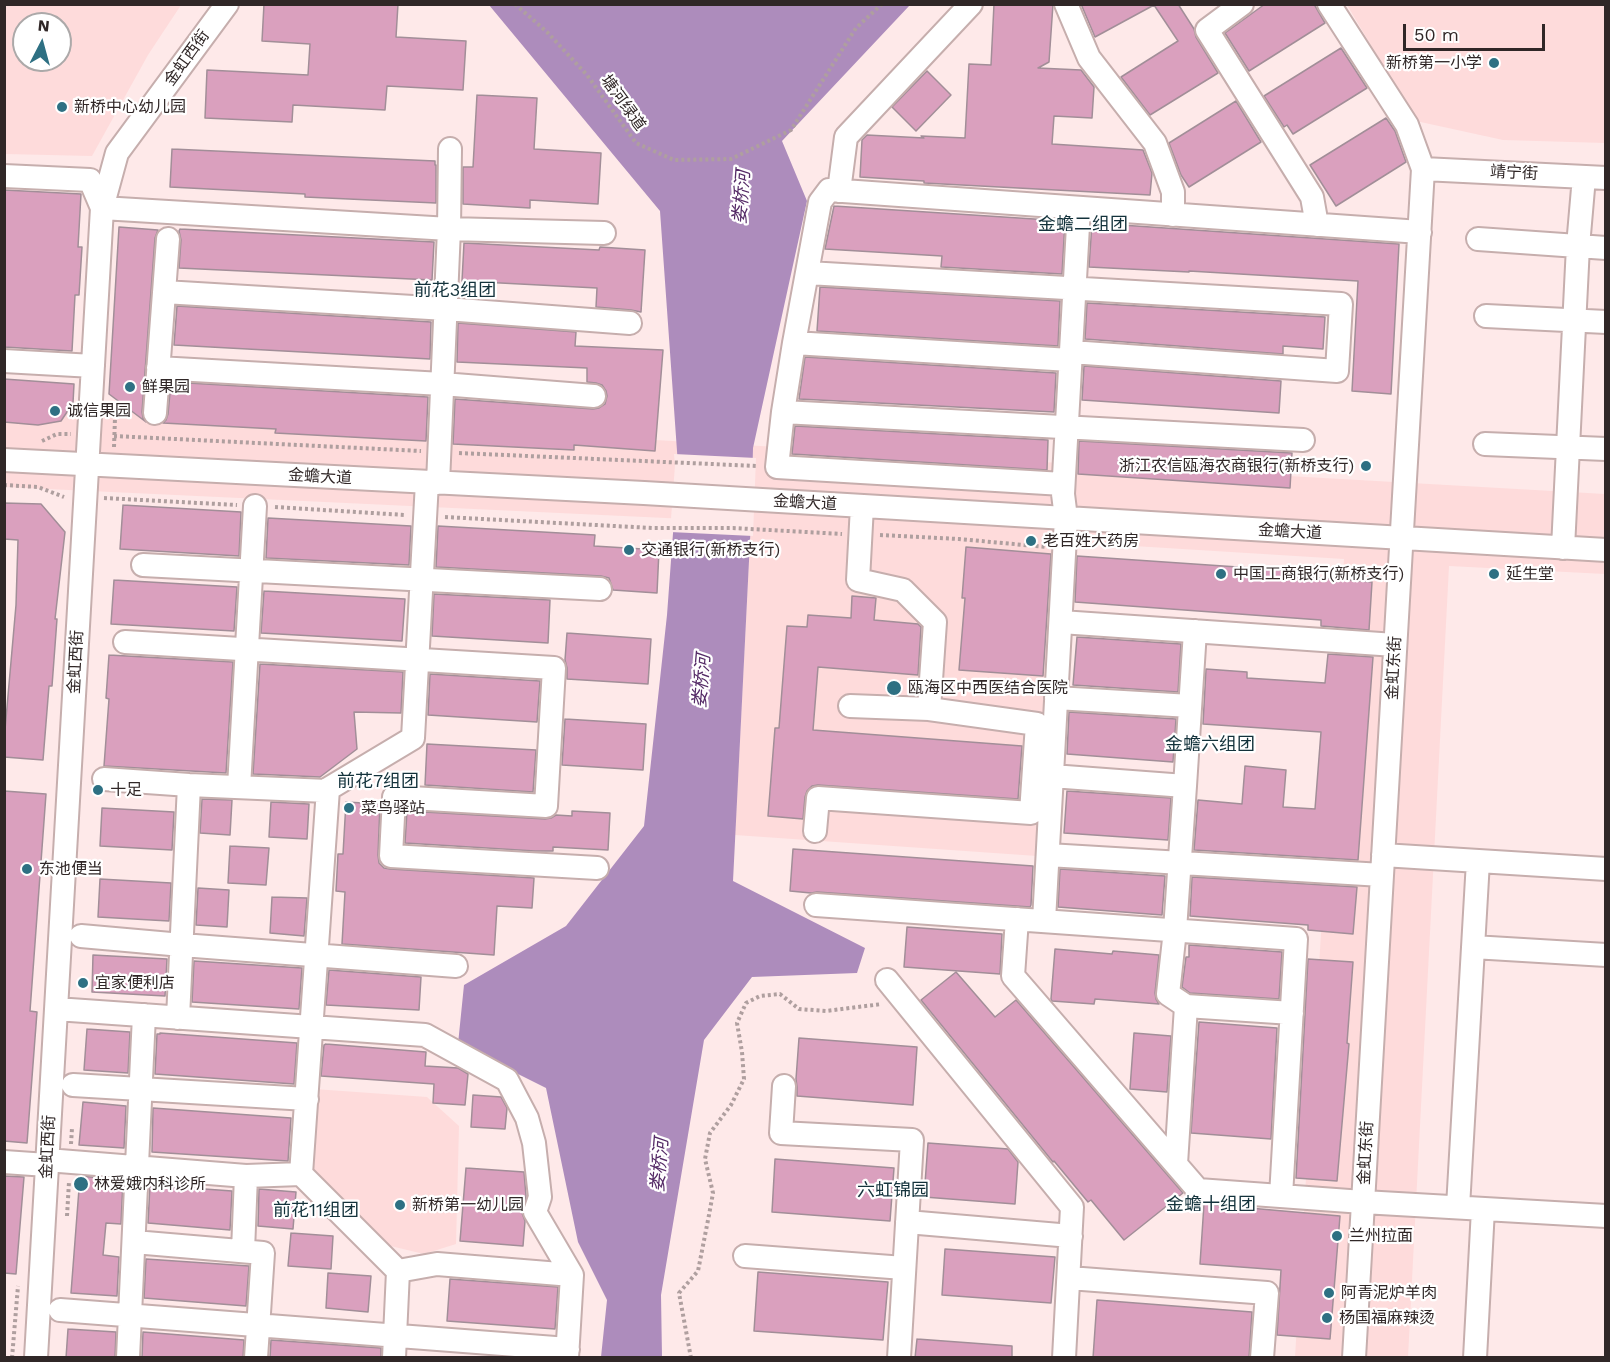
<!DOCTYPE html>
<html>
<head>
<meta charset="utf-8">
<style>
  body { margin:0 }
  #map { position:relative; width:1610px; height:1362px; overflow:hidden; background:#fee9e9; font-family:"Work Sans",sans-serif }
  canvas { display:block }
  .frame { position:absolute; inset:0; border:6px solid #302727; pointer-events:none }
  .north { position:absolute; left:12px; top:12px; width:60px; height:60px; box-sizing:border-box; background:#fff; border:2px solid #aca9a9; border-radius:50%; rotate:6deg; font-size:16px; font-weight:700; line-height:24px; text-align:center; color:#302727 }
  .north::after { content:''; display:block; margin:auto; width:21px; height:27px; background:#2e7083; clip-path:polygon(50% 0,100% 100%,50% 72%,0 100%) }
  .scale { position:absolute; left:1403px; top:24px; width:142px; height:27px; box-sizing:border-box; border:3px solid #302727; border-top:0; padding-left:8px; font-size:18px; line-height:21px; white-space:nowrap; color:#302727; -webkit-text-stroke:4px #fff; paint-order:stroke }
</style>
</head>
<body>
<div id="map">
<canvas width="1610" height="1362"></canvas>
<div class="frame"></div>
<div class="north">N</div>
<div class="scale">50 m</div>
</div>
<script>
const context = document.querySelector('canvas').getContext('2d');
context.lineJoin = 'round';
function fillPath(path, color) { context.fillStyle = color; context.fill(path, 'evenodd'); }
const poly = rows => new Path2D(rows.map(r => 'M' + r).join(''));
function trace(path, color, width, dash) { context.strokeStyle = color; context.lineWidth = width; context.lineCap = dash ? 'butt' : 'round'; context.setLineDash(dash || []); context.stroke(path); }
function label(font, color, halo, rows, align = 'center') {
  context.font = font + ' "Work Sans","Noto Sans SC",sans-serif'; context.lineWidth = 4.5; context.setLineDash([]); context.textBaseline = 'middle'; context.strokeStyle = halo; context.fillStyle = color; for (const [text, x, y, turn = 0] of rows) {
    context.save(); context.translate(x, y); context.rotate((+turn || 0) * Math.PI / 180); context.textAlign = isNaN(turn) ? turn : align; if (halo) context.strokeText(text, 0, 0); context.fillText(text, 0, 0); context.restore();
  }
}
fillPath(poly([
  [5,4,181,4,181,5,148,55,92,156,5,154],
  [24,24,60,24,60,60,24,60],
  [1347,5,1605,5,1605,143,1503,140,1416,121],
  [4,403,1605,494,1605,574,1449,566,1408,1357,1295,1357,1344,559,1053,541,1037,856,735,835,751,522,5,487],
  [314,1089,427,1097,459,1126,456,1244,424,1254,378,1243,309,1167]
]), '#fedbdb');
fillPath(poly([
  [489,5,910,5,782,141,807,201,753,448,751,521,733,881,865,948,857,973,752,977,704,1040,661,1295,662,1357,601,1357,607,1300,578,1242,546,1088,458,1044,464,985,566,926,644,826,667,615,678,465,660,211]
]), '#ad8cbc');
fillPath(poly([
  [674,454,756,458,753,536,670,532,675,465]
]), '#fee9e9');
const building = poly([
  [264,4,398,4,396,37,466,41,463,90,387,86,385,110,293,105,292,122,205,118,207,70,308,75,310,44,262,41,264,4],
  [994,4,1053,4,1049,62,1038,68,1081,70,1094,87,1092,118,1054,116,1052,144,1143,150,1152,173,1150,195,924,183,924,181,860,177,862,140,867,135,924,138,921,136,965,138,969,64,991,65,994,4],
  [1081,4,1178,4,1194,29,1196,37,1218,73,1150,115,1121,77,1178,41,1154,5,1095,37,1081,4],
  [1265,4,1314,4,1325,23,1249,71,1225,33,1265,4],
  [1341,48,1367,88,1293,134,1287,125,1284,127,1264,96,1341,48],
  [927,71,951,95,916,131,892,107,927,71],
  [477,95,537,98,534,149,601,153,598,204,530,200,530,208,463,204,463,167,473,167,477,95],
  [1236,101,1261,142,1189,187,1181,175,1169,143,1236,101],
  [1386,118,1395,131,1406,162,1336,206,1310,165,1386,118],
  [172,149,435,161,435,165,436,165,436,203,305,197,305,194,170,187,172,149],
  [4,190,81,194,78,247,82,247,79,295,75,295,72,351,4,347,4,190],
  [834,206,1065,221,1062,274,941,267,942,256,825,249,834,206],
  [1092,223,1399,244,1391,394,1352,391,1358,281,1189,271,1189,272,1089,267,1092,223],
  [119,227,158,230,155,238,142,412,143,418,146,422,109,394,119,227],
  [180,229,434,242,432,280,179,268,181,240,179,231,180,229],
  [464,243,599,250,600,247,645,250,641,312,631,310,596,307,597,288,462,281,464,243],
  [820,287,1060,301,1058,346,817,331,820,287],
  [1087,303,1325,317,1323,349,1283,346,1283,354,1085,339,1087,303],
  [177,306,431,322,430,359,174,345,177,306],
  [458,323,576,332,575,346,663,350,655,451,574,445,574,450,453,444,455,399,593,409,599,408,605,404,607,396,606,391,602,385,596,383,587,382,587,368,457,362,458,323],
  [805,357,1056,373,1054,412,799,399,805,357],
  [1084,366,1281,381,1279,413,1082,400,1084,366],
  [4,379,74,384,73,403,61,421,38,425,4,422,4,379],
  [171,382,428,397,426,441,275,433,276,429,163,423,166,420,168,414,171,382],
  [795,426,1048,440,1047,470,792,454,795,426],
  [1079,441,1292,453,1290,488,1078,474,1079,441],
  [4,503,41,504,65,532,55,619,57,619,52,686,49,686,43,760,4,757,4,741,16,605,18,540,4,539,4,503],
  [123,505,241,512,239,556,120,549,123,505],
  [268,518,411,526,409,565,266,558,268,518],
  [438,526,595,535,594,546,659,550,657,593,613,590,609,578,601,576,436,567,438,526],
  [966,547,1051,554,1043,676,959,670,965,598,962,598,966,547],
  [1077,556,1311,572,1310,577,1372,582,1369,630,1321,626,1321,620,1075,602,1077,556],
  [114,580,237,587,234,631,111,624,114,580],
  [264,591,405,599,402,641,261,633,264,591],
  [434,594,550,600,548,643,432,636,434,594],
  [852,596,876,598,874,620,918,624,921,627,918,675,818,667,813,730,1022,746,1018,799,818,785,812,786,807,791,805,797,803,819,768,816,775,728,779,728,787,626,807,627,808,615,851,618,852,596],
  [567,633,651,639,648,684,567,679,567,668,565,660,567,633],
  [1077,637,1181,644,1178,692,1073,685,1077,637],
  [1328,654,1373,657,1358,860,1194,850,1198,800,1242,804,1245,766,1286,770,1283,807,1315,809,1321,732,1203,724,1206,669,1247,672,1247,678,1325,683,1328,654],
  [109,655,233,662,226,773,104,766,109,699,106,698,109,655],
  [260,664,403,672,401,713,354,712,357,749,320,777,253,774,260,664],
  [430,674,540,681,537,722,428,715,430,674],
  [1069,712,1176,719,1173,762,1067,754,1069,712],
  [565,719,646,724,643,770,562,765,565,719],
  [427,744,536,750,533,792,425,785,427,744],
  [4,791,46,794,30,1011,37,1012,27,1143,4,1141,4,791],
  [1067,791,1171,798,1168,840,1064,833,1067,791],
  [202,799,232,800,230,835,200,833,202,799],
  [271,802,309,804,307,839,269,837,271,802],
  [346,802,380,804,378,855,379,863,384,868,390,869,534,878,532,908,497,906,494,955,342,944,345,892,336,891,338,854,343,854,346,802],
  [102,808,174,812,172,850,100,846,102,808],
  [407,811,545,819,551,818,556,815,572,816,572,811,610,813,608,850,553,847,553,851,535,851,405,843,407,811],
  [230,846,269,848,266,885,228,883,230,846],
  [793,849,1033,866,1031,905,1030,907,817,892,811,893,790,891,793,849],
  [1060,869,1165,876,1162,915,1058,907,1060,869],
  [1192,877,1357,887,1353,934,1308,930,1308,925,1190,916,1192,877],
  [100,879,171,883,169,921,98,917,100,879],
  [198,888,229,890,227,927,196,925,198,888],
  [272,897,307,898,304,936,270,933,272,897],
  [907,927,1002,934,1000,974,904,967,907,927],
  [1189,945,1282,952,1279,999,1190,993,1182,987,1186,957,1189,957,1189,945],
  [1055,949,1112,954,1113,951,1159,955,1155,993,1156,999,1159,1004,1095,999,1094,1004,1052,1001,1051,999,1055,949],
  [93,955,167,959,165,996,92,992,93,955],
  [1308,959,1353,962,1347,1043,1349,1044,1337,1181,1296,1178,1308,959],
  [194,961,302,968,299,1009,192,1002,194,961],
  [329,970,421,977,419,1010,326,1005,329,970],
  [956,972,995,1017,1016,1000,1183,1193,1124,1240,1091,1200,1088,1202,1054,1161,1053,1162,921,1000,956,972],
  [1199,1022,1277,1028,1271,1139,1191,1133,1199,1022],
  [87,1029,130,1032,128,1073,84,1070,87,1029],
  [160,1033,297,1043,294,1084,155,1074,157,1034,160,1034,160,1033],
  [1134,1033,1171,1036,1167,1092,1130,1089,1134,1033],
  [799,1038,917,1047,913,1105,797,1096,797,1087,796,1079,799,1038],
  [326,1044,426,1052,425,1066,458,1068,468,1074,465,1105,433,1103,434,1084,321,1076,324,1045,326,1044],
  [473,1095,501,1097,507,1108,505,1129,471,1127,473,1095],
  [83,1102,126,1106,124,1148,79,1145,83,1102],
  [153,1108,291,1118,288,1161,152,1152,153,1108],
  [928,1143,1008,1149,1018,1162,1015,1204,924,1197,928,1143],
  [775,1159,894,1168,890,1221,772,1212,775,1159],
  [466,1168,524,1172,526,1196,522,1213,525,1221,523,1246,460,1241,466,1168],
  [4,1176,24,1177,16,1274,4,1273,4,1176],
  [80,1176,123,1180,121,1224,106,1223,103,1255,119,1257,117,1296,71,1293,80,1176],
  [150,1185,232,1191,230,1230,148,1223,150,1185],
  [259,1189,296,1192,293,1229,258,1226,259,1189],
  [1204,1204,1340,1216,1330,1339,1277,1335,1281,1270,1200,1264,1204,1204],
  [291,1233,333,1236,331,1269,288,1266,291,1233],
  [945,1249,1055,1257,1051,1303,942,1295,945,1249],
  [146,1259,249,1266,246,1306,144,1298,146,1259],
  [758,1272,888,1282,883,1340,754,1331,758,1272],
  [328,1273,371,1276,368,1312,326,1308,328,1273],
  [450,1279,558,1287,555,1329,447,1321,450,1279],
  [1097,1300,1252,1312,1249,1358,1093,1358,1097,1300],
  [68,1329,116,1332,115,1358,66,1358,68,1329],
  [143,1332,244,1340,243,1358,142,1358,143,1332],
  [917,1339,1012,1346,1012,1358,915,1358,917,1339],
  [271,1340,381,1348,381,1358,270,1358,271,1340]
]);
fillPath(building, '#daa0be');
trace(building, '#a28e98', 1.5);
const minor = poly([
  [1066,4,1089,58,1155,143,1173,192,1173,215],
  [1242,4,1207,30,1312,197,1317,225],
  [1329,4,1407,125,1423,169,1354,1358],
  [1423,169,1606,178],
  [4,176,90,180,102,208],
  [839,191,846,137,971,4],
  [102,208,449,229,604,233],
  [1478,239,1606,248],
  [808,273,1341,304,1337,371,1071,352],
  [164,292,446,309,630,323],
  [1486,316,1606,322],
  [794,343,1070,360],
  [4,361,93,366],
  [158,368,442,384,594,396],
  [783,412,1303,440],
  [155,413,168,239],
  [1485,444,1606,449],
  [4,460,644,493,1606,550],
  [438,483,449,229,450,149],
  [1063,484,777,467,783,412,794,343,820,202,829,190,1420,232],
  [862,506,858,580,903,590,935,622,929,709],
  [1563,548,1578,246,1584,177],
  [143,565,600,589],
  [1061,622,1395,645],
  [125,642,554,668,546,806,394,797,391,856,597,868],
  [1056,698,1190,706],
  [1052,776,1185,786,1195,631],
  [104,779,189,785,327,791],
  [239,787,255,506],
  [815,831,818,798,1031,813,1037,724,929,709,850,706],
  [1048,855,1382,875],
  [1383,855,1606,869],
  [816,905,1296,939,1281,1196],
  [1017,919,1013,976,1198,1190,1363,1202,1606,1216],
  [1044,921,1066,518,1063,494,1079,208],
  [81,936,182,945,456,966],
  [1473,947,1606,955],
  [887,980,1072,1207,1064,1358],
  [1186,1006,1292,1013],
  [56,1009,425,1035,507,1080,527,1118,534,1143,540,1197,535,1212,572,1275,437,1264,398,1271],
  [178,1018,189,785],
  [73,1085,307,1099],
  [784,1086,781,1133,912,1140,899,1358],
  [47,1160,246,1176,301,1174],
  [4,1162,47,1165],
  [1176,1164,1186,1006,1168,994,1175,930,1185,786],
  [1458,1207,1478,861],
  [907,1222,1071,1236],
  [134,1242,263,1253,256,1358],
  [243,1251,246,1176],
  [745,1256,904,1268],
  [1069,1278,1267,1293,1262,1358],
  [60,1310,568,1349],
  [36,1358,102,208,117,153,227,4],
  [128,1358,144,1015],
  [394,1358,398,1271,301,1174,328,789,413,738,427,482],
  [567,1358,572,1275],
  [1475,1358,1483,1209]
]);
trace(minor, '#c6aead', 26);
trace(poly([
  [515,4,547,32,587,75,636,143,674,160,731,159,791,130,856,28,882,4],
  [114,436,421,451],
  [42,441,57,434,71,434],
  [114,447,115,418],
  [459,453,757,466],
  [4,485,38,487,64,497],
  [104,498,237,505],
  [275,507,405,515],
  [445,517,652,528,733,528,842,534],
  [880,535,959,539,1046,547],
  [71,1144,72,1128],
  [67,1216,69,1182],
  [12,1358,18,1286],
  [691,1358,679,1293,698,1271,709,1215,713,1193,705,1159,710,1133,731,1105,744,1079,742,1052,737,1023,746,1003,760,996,780,994,799,1009,826,1011,882,1004]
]), '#af9f9f', 4, [3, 3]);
trace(minor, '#fff', 22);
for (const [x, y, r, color] of [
  [1494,63,6,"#2e7083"],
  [62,107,6,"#2e7083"],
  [130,387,6,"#2e7083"],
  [55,411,6,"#2e7083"],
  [1366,466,6,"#2e7083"],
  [1031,541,6,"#2e7083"],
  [629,550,6,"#2e7083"],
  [1221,574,6,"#2e7083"],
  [1494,574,6,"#2e7083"],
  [894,688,8,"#2e7083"],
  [98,790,6,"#2e7083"],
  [349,808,6,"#2e7083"],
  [27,869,6,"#2e7083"],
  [83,983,6,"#2e7083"],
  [81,1184,8,"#2e7083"],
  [400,1205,6,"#2e7083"],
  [1337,1236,6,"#2e7083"],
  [1329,1293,6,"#2e7083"],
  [1327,1318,6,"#2e7083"]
]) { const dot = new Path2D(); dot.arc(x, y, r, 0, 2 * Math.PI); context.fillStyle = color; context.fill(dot); trace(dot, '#fff', 2); }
label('16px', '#302727', '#fff', [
  ["金虹西街",187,58,-54],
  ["塘河绿道",623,103,54],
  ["靖宁街",1514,173,3],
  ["金蟾大道",320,477,3],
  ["金蟾大道",805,503,3],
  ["金蟾大道",1290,532,3],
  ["金虹西街",76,662,-87],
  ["金虹东街",1394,668,-87],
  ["金虹西街",48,1147,-87],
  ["金虹东街",1366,1153,-87]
]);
label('16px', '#302727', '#fff', [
  ["新桥第一小学",1482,63,"right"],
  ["新桥中心幼儿园",74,107],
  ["鲜果园",142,387],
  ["诚信果园",67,411],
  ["浙江农信瓯海农商银行(新桥支行)",1354,466,"right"],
  ["老百姓大药房",1043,541],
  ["交通银行(新桥支行)",641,550],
  ["中国工商银行(新桥支行)",1233,574],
  ["延生堂",1506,574],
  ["瓯海区中西医结合医院",908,688],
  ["十足",110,790],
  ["菜鸟驿站",361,808],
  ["东池便当",39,869],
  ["宜家便利店",95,983],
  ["林爱娥内科诊所",94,1184],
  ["新桥第一幼儿园",412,1205],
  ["兰州拉面",1349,1236],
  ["阿青泥炉羊肉",1341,1293],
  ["杨国福麻辣烫",1339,1318]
], 'left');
label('italic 18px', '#552b67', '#fff', [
  ["娄桥河",742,197,-86],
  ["娄桥河",702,681,-85],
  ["娄桥河",660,1165,-85]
]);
label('18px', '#13323b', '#fff', [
  ["金蟾二组团",1083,225],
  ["前花3组团",455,291],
  ["金蟾六组团",1210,745],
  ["前花7组团",378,782],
  ["六虹锦园",893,1191],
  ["金蟾十组团",1211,1205],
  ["前花11组团",316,1211]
]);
</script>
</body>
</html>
